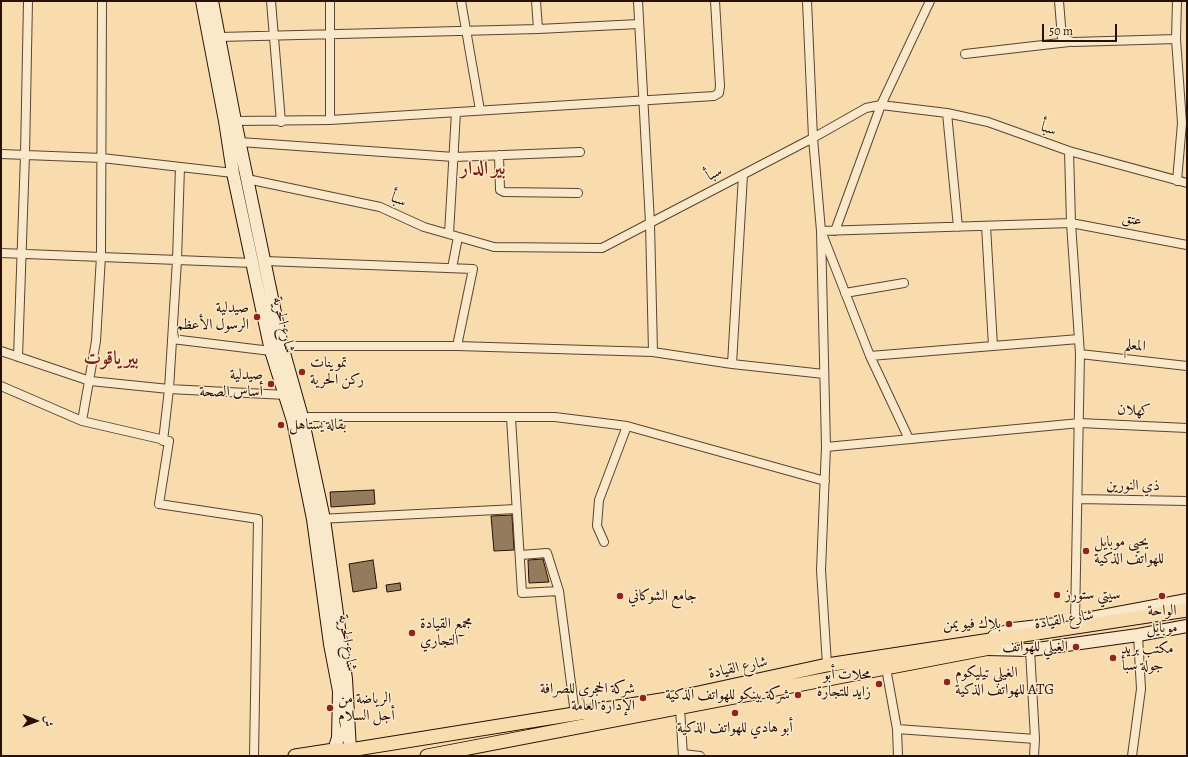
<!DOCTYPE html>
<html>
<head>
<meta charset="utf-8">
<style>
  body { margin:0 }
  #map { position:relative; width:1188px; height:757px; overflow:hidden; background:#f8dcad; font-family:Alegreya,Amiri,serif }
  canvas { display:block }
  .frame { position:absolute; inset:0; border:2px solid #271106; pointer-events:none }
  .north { position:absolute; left:16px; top:701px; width:40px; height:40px; -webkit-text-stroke:3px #fae8ca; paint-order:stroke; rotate:91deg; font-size:11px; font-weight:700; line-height:16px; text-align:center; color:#271106 }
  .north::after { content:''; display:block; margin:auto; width:14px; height:18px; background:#271106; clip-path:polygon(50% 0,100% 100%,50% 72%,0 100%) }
  .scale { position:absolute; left:1042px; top:24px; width:75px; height:18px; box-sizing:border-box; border:2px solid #271106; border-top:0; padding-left:5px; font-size:12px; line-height:14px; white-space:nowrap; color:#271106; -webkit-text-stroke:3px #fae8ca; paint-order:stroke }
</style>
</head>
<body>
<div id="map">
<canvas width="1188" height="757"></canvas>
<div class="frame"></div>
<div class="north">ش</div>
<div class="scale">50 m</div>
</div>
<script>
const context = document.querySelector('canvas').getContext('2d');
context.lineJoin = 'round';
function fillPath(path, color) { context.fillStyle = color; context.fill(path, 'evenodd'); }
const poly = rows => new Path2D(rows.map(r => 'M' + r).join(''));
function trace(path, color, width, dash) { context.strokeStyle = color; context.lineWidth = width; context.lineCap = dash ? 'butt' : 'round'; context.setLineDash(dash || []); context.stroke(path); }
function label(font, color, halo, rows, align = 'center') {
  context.font = font + ' Alegreya,Amiri,serif'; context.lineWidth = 3; context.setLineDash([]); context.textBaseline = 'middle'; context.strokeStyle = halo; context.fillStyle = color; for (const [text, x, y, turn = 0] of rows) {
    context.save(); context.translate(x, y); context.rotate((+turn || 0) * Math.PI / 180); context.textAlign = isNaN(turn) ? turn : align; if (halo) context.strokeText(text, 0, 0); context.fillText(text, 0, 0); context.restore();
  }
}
const building = poly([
  [374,490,375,504,331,507,330,492,374,490],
  [512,515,514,550,494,551,491,516,512,515],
  [543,559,549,582,529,583,528,560,543,559],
  [373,560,377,588,353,592,349,564,373,560],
  [400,583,401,590,387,592,386,585,400,583]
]);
fillPath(building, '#947b5d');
trace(building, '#271106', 1);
const street = poly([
  [271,1,281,122],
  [330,1,330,120],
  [461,1,480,110],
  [536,1,538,29],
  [638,1,650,223,653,352],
  [807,1,813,138,821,231,826,447,821,570,827,665],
  [1059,1,1062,38,1073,42,1176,39],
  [1177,1,1176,39,1182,123,1177,181],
  [219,37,538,29,639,24],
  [965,54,1069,42],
  [947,113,958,227],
  [235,121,330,120,714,96,719,93,720,86,715,1],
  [240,142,454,157,580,152],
  [1069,151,1071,223,1080,354,1075,622],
  [1,154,102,158,233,173],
  [499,155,500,190,504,192,578,193],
  [247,179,380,207,424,227,494,247,602,248,813,138,866,108,881,105,947,113,988,122,1069,151,1187,183],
  [986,226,993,346],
  [835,231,881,105,930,1],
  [449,234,456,112],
  [1,253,253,263],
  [265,261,473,269,457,346],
  [452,268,458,237],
  [845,293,904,283],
  [172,339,271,351],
  [282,346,457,346,653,352,732,364,824,374],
  [1,351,90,381,169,389,286,395],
  [1080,354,1187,366],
  [870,356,1079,339],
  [18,357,25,155,28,1],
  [732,364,743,175],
  [1,386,82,421,169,441,159,504,258,519,254,756],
  [302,417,555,417,627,426,825,481],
  [511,418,522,593,559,591],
  [82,421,96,341,101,256,102,1],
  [909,439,870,356,821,231,1071,223,1187,245],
  [163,441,169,389,177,260,180,167],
  [826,447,1080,423,1187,428],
  [1078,499,1187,501],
  [319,519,516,509],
  [604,542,597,526,599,500,627,426],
  [520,555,547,553,559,591,575,714],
  [1030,650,1035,739,1034,756],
  [886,668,897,729,898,756],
  [680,708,683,756],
  [897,729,1035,739],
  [683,754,700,756],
  [1132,756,1141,689,1138,635]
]);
const secondary = poly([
  [202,1,225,121,233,173,271,351,293,421,313,519,330,644,339,691,338,738,334,750],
  [212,1,235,121,282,346,302,417,324,519,346,679,350,750],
  [1086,619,1187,600],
  [994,636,1013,629,1056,624],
  [985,649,1030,650,1138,635,1187,626]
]);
const primary = poly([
  [295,756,334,750,350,750,680,697,827,665,1187,610],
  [427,756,995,647]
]);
trace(street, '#5b4430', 10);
trace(secondary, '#271106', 14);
trace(primary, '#271106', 15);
trace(street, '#fae8ca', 8);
trace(secondary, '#fae8ca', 12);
trace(primary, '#f8dcad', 13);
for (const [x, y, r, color] of [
  [257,317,4,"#8f2418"],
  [302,372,4,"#8f2418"],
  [271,384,4,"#8f2418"],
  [281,425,4,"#8f2418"],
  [1086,551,4,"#8f2418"],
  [1057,595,4,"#8f2418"],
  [620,596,4,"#8f2418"],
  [1162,596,4,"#8f2418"],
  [1009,624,4,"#8f2418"],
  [412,633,4,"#8f2418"],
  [1076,647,4,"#8f2418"],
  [1113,658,4,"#8f2418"],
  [947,682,4,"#8f2418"],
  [879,684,4,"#8f2418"],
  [798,695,4,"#8f2418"],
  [643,698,4,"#8f2418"],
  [330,708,4,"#8f2418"],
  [735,713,4,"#8f2418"]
]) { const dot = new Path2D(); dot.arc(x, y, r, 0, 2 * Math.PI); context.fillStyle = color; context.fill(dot); trace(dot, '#fae8ca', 1.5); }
label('15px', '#271106', '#fae8ca', [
  ["سبأ",1048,129,20],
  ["سبأ",714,174,-28],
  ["سبأ",398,200,23],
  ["عتق",1132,220,11],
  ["شارع الحرية",283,325,77],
  ["المعلم",1135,346,6],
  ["كهلان",1134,411,3],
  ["ذي النورين",1133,486,1],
  ["شارع القيادة",1064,620,-9],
  ["شارع الحرية",347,643,81],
  ["شارع القيادة",738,668,-12]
]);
label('15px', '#271106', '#fae8ca', [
  ["صيدلية",249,308,"right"],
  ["الرسول الأعظم",249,325,"right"],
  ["تموينات",310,363],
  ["ركن الحرية",310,380],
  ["صيدلية",263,375,"right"],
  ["أساس الصحة",263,392,"right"],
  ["بقالة يستاهل",289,425],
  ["يحيى موبايل",1094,542],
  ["للهواتف الذكية",1094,559],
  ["سيتي ستورز",1065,595],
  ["جامع الشوكاني",628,596],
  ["الواحة",1162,611,"center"],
  ["موبايل",1162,628,"center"],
  ["مجمع القيادة",420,624],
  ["التجاري",420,641],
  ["بلاك فيو يمن",1001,624,"right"],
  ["الغيلي للهواتف",1068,647,"right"],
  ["مكتب بريد",1121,649],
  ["جولة سبأ",1121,666],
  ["الغيلي تيليكوم",955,673],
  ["للهواتف الذكية ATG",955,690],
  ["محلات أبو",871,675,"right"],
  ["زايد للتجارة",871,692,"right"],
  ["شركة الحجري للصرافة",635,689,"right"],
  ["الإدارة العامة",635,706,"right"],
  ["شركة بينكو للهواتف الذكية",790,695,"right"],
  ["الرياضة من",338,699],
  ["أجل السلام",338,716],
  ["أبو هادي للهواتف الذكية",735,728,"center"]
], 'left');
label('bold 19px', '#7a1f14', '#fae8ca', [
  ["بير الدار",483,169],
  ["بير ياقوت",111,359]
]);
</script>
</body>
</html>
